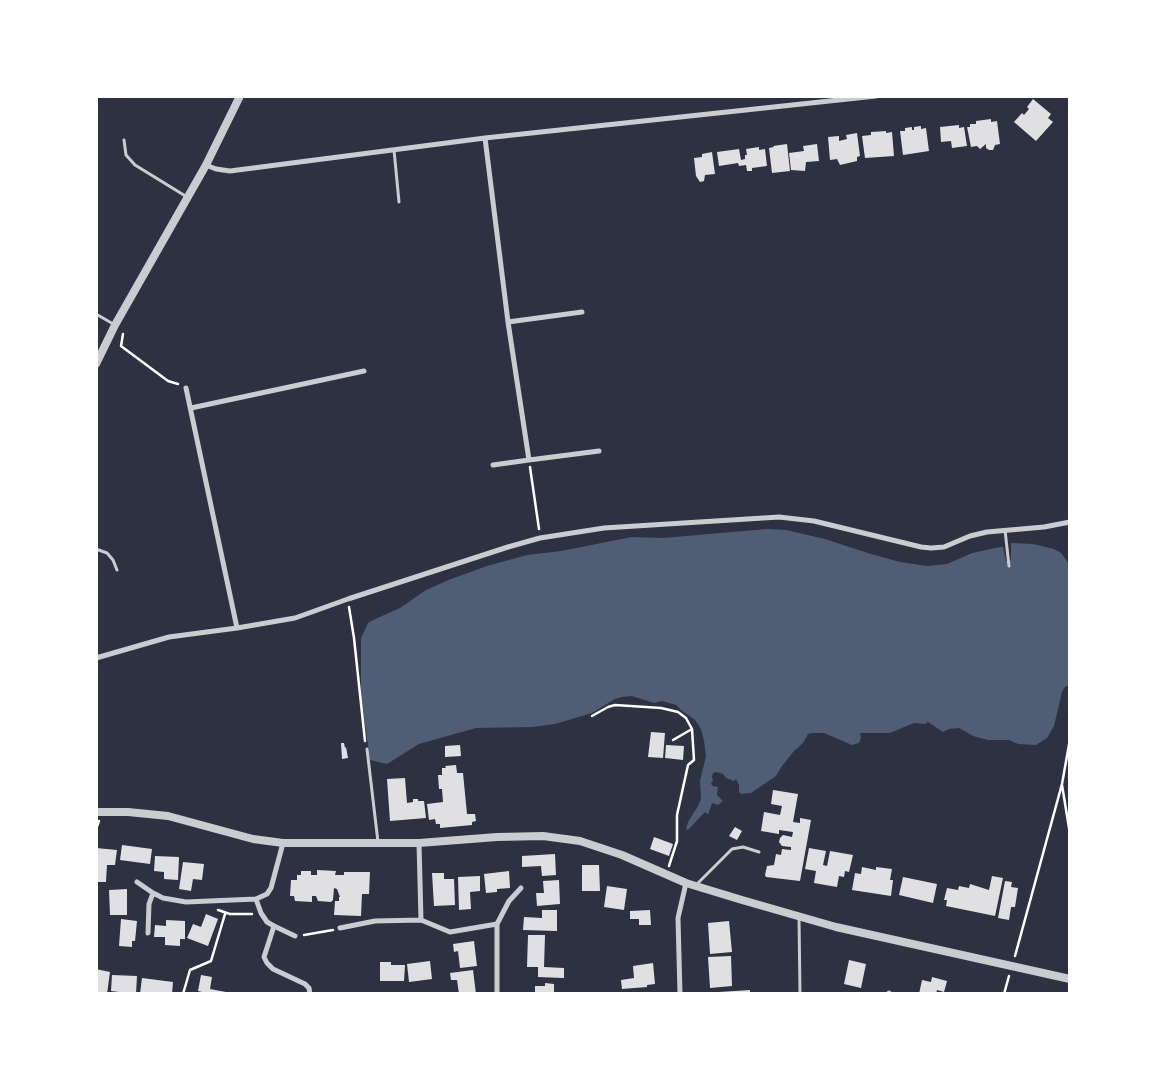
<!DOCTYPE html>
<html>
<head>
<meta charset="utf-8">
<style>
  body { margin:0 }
  #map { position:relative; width:1166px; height:1090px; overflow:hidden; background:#2d3142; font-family:Lato,sans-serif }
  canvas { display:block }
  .frame { position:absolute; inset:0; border:98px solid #fff; pointer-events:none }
</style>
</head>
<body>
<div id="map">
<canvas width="1166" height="1090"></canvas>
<div class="frame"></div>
</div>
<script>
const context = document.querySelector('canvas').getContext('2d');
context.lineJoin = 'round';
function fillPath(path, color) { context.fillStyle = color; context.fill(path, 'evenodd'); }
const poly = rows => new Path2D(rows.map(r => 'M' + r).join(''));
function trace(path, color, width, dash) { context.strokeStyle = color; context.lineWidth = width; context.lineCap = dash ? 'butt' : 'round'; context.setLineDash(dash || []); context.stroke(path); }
fillPath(poly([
  [767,529,786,530,825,539,871,554,900,562,927,566,947,564,972,553,1000,547,1003,547,1006,561,1011,560,1011,543,1033,544,1054,549,1061,553,1070,565,1070,685,1065,687,1062,692,1054,726,1047,738,1036,745,1018,744,1009,740,988,740,973,736,959,728,949,729,943,732,928,722,925,724,914,723,890,733,860,733,861,738,859,743,852,745,824,733,812,733,808,734,803,743,794,751,782,766,776,776,751,793,741,794,739,792,739,785,736,779,734,781,726,778,723,774,716,772,713,773,712,777,713,780,711,784,713,786,718,787,717,795,723,801,718,805,712,803,708,815,706,812,702,815,688,830,686,829,688,822,698,806,701,799,700,781,706,756,704,741,701,729,695,720,681,710,676,705,662,701,654,703,632,696,622,697,615,699,592,713,555,724,533,727,476,728,419,744,387,764,370,760,361,696,361,638,368,623,373,620,400,608,426,590,451,579,487,566,527,555,561,551,632,537,663,538]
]), '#4f5d75');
fillPath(poly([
  [1033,99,1051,114,1048,118,1053,122,1036,141,1014,122,1022,113,1024,115,1029,109,1027,107],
  [991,119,991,122,997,121,1000,144,995,145,993,150,989,150,986,148,986,144,980,149,977,146,971,147,967,127,970,127,970,124,976,124,976,121],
  [959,125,959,128,964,127,967,146,952,148,951,141,941,142,940,127],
  [921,126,921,129,926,128,929,151,903,155,900,131,905,131,905,128,912,127,912,130,914,130,914,127],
  [886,131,886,133,892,132,894,156,865,158,862,136,871,135,871,132],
  [857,133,860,156,857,157,857,161,840,165,837,159,830,160,828,137,839,136,839,141,847,139,846,135],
  [787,144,790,171,772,173,769,148,774,147,773,146],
  [817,144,819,161,806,162,805,171,791,170,789,153,804,151,803,146],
  [759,147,759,150,765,149,767,166,752,168,752,171,747,171,746,165,739,166,738,163,719,166,717,152,739,149,741,160,745,159,745,155,747,155,746,149],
  [712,152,715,174,705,175,704,181,700,182,696,176,694,158,702,157,702,154],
  [651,732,665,733,663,758,648,757],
  [341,743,344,743,345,748,346,747,348,758,342,759],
  [460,745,461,756,445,757,445,746],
  [666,745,684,746,683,760,665,758],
  [456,765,457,773,463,773,467,814,475,814,476,821,472,822,472,825,440,828,440,824,436,824,435,819,429,820,427,804,443,802,442,789,439,789,438,775,442,775,442,768,446,768,445,766],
  [405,778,407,803,413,802,413,799,418,799,418,801,424,801,426,818,390,821,387,779],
  [773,790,798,794,793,822,800,823,800,818,811,820,800,881,766,877,765,875,767,866,774,865,776,854,781,855,782,849,791,850,791,847,782,846,779,842,780,838,783,835,792,837,793,832,779,830,779,834,761,831,764,812,780,815,782,806,771,804],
  [735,827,742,831,737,840,729,836],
  [654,837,673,844,669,856,650,849],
  [122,845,152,849,150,864,120,860],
  [96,848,117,850,115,865,107,865,106,882,96,882],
  [809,848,826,851,823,865,827,866,830,851,853,855,849,872,845,871,844,877,839,876,837,887,814,883,816,871,805,869],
  [555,854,556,875,542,876,541,866,522,867,522,856],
  [155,856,179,857,178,880,164,879,164,872,154,871],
  [183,862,204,864,202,880,193,879,191,891,179,889],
  [582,865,599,865,600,891,582,891],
  [862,867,876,870,876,867,892,869,890,880,893,880,891,896,852,890,855,873,861,874],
  [317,870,336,871,335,875,344,875,344,872,370,872,369,894,362,894,361,916,334,915,335,901,339,901,339,897,340,897,337,889,334,888,333,900,331,902,318,901,316,896,312,896,312,902,295,901,294,896,290,896,291,880,297,880,297,875,301,875,301,871,311,871,311,875,317,875],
  [509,871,510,888,497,889,497,892,486,893,484,874],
  [432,873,444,873,444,879,454,879,455,905,434,906],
  [480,876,480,891,470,892,471,909,459,910,458,877],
  [992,876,1003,878,995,916,946,906,947,900,944,900,947,888,958,890,959,886,969,888,970,884,989,890],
  [903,877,937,884,933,903,899,895],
  [559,880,560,904,537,906,536,893,544,893,543,881],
  [1005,881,1012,882,1011,887,1018,888,1015,907,1011,907,1009,920,998,918],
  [607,886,627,889,624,910,604,907],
  [127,889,127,915,110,915,109,890],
  [542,910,557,910,557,931,523,930,524,917,542,918],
  [650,910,651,925,639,925,639,919,630,919,630,911],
  [206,914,218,919,208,946,187,938,193,924,201,927],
  [121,919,137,921,135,941,132,941,132,947,119,946],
  [166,920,185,921,185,939,180,939,180,946,165,945,165,937,154,937,155,925,166,926],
  [729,921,732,952,710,954,708,923],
  [528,935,545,935,544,967,564,968,564,978,538,977,538,967,527,967],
  [474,941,477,966,460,968,458,951,454,952,453,944],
  [731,956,732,986,710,988,708,957],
  [849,960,866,964,861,988,844,984],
  [430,961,432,979,409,982,407,964],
  [380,962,391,962,391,965,405,965,404,981,380,981],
  [653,963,655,984,647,985,647,987,622,989,621,980,634,978,633,966],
  [96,969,110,972,107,994,96,994],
  [473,970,476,994,459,994,457,980,451,980,450,973],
  [112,975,137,976,136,994,111,991],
  [201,975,212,977,210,989,226,992,226,994,210,994,198,991],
  [932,977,947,981,944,992,937,990,936,994,919,994,922,980,931,982],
  [142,978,173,982,172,994,140,994],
  [545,983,554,984,554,994,535,994,535,986,545,986],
  [750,990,750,994,719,994,719,992]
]), '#e0e0e3');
trace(poly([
  [123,334,121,346,168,381,178,384],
  [530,467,539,529],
  [349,607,354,638,365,741],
  [592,716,608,707,615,705,661,708,678,712,686,718,692,729],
  [1062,785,1070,834],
  [96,829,99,821],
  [669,866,677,841,677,815,688,765,694,760,692,729,673,740],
  [218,910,230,914,252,914],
  [304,935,333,930],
  [1015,956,1062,784,1070,739],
  [183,994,190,970,211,961,225,914],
  [1004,994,1009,976]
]), '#fff', 2.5);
trace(poly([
  [124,140,126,155,135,165,187,197],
  [394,150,399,202],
  [96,314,115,325],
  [1005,530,1009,566],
  [96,549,107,553,113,560,117,570],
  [367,749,378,842],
  [696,885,732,849,743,847,759,852],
  [799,917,800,994]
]), '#caccd0', 3);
trace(poly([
  [485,138,508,322,529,460,599,451],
  [206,165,216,169,230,171,485,138,876,96],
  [508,322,582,312],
  [186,388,237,628],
  [191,408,364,371],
  [493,465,529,460],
  [96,658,169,637,237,628,295,618,348,599,508,547,540,538,604,528,779,517,814,521,921,547,931,548,944,547,970,536,987,532,1044,527,1070,522],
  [419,843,421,920],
  [137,882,153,893,149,904,148,933],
  [153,893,163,898,186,902,256,899],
  [274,926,267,922,261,913,256,899,267,894,271,888,283,843],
  [340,928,375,921,421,920,450,932,497,924],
  [295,936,274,926,264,957,267,963,273,969,305,984,309,988,310,994],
  [497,994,497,924,509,901,521,888],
  [680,994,678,918,686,883],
  [889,994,889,993]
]), '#caccd0', 5);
trace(poly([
  [96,364,115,325,206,165,240,96],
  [96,812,128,812,168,816,253,839,283,843,419,843,497,837,543,836,580,841,622,855,686,883,742,900,836,927,1070,979]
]), '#caccd0', 8);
</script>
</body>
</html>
